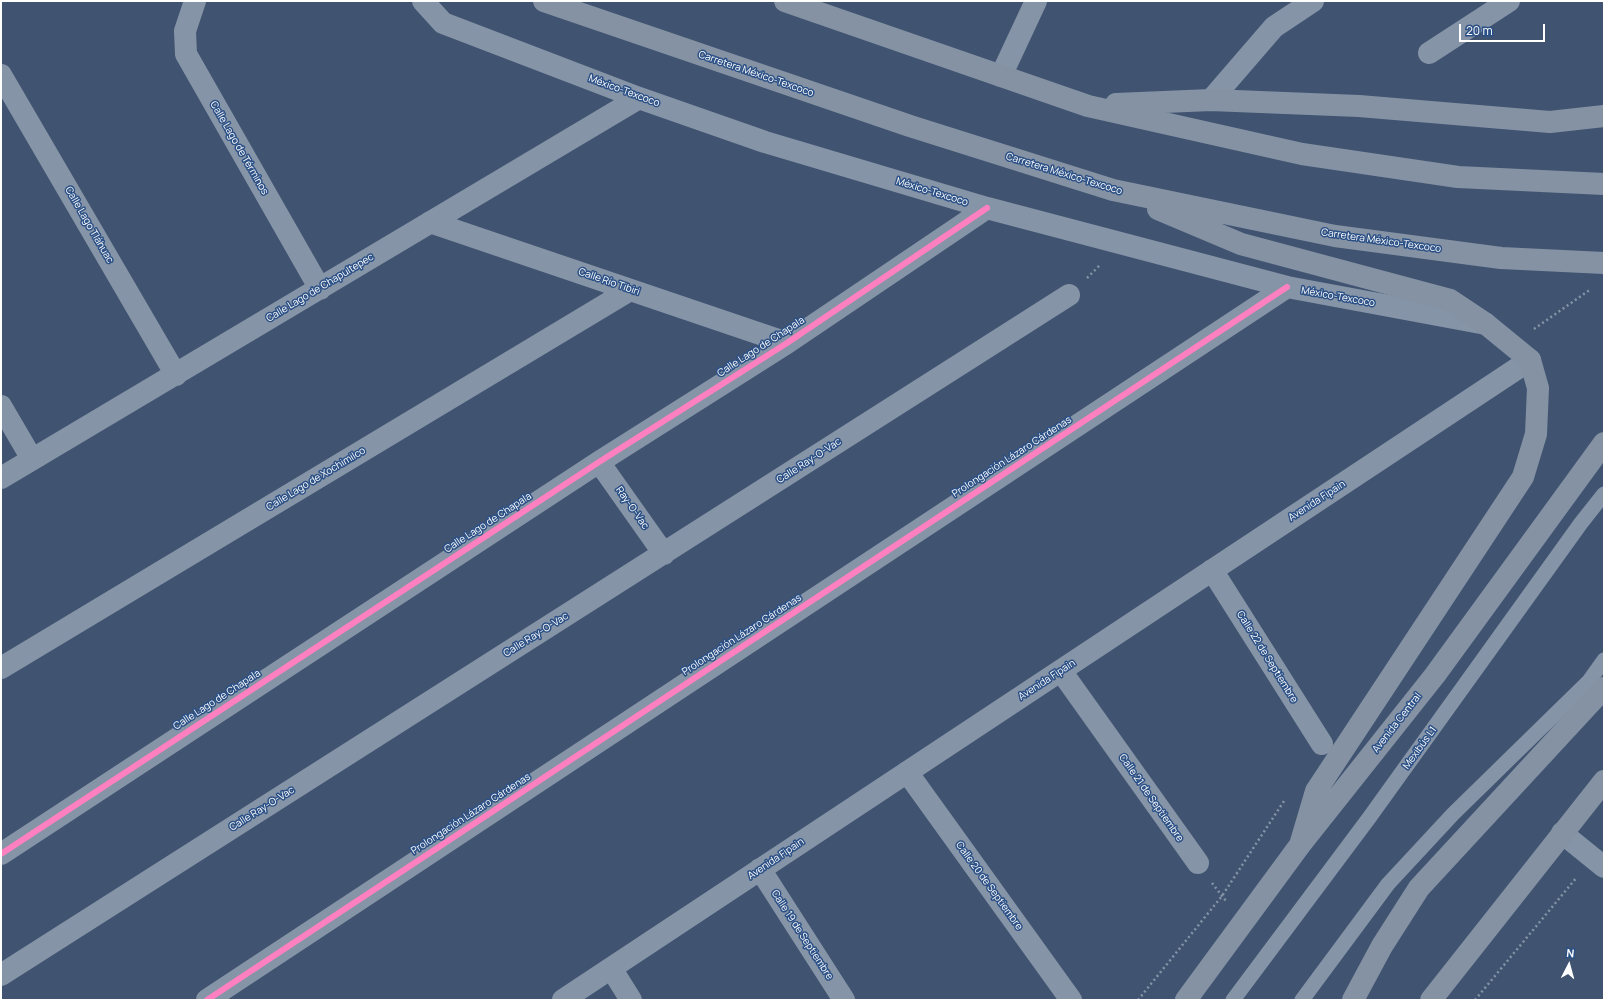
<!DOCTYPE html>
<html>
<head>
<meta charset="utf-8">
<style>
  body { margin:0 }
  #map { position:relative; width:1605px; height:1001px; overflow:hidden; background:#405471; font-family:Manrope,sans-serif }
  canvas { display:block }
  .frame { position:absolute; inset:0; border:2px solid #fff; pointer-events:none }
  .north { position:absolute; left:1549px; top:945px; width:40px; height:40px; -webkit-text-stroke:3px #2b5086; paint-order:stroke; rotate:6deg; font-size:11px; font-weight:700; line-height:16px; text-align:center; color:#fff }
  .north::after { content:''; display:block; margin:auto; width:14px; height:18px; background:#fff; clip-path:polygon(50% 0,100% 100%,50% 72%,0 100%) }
  .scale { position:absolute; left:1459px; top:24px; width:86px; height:18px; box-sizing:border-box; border:2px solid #fff; border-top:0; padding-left:5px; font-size:12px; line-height:14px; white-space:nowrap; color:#fff; -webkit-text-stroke:3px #2b5086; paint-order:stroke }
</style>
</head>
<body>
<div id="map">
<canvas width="1605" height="1001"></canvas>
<div class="frame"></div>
<div class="north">N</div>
<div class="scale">20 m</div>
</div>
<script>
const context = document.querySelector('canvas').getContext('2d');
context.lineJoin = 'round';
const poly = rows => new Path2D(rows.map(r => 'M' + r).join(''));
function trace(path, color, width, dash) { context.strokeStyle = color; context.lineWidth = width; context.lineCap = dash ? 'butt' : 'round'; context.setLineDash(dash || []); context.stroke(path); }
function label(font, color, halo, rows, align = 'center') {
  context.font = font + ' Manrope,sans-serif'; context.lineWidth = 3; context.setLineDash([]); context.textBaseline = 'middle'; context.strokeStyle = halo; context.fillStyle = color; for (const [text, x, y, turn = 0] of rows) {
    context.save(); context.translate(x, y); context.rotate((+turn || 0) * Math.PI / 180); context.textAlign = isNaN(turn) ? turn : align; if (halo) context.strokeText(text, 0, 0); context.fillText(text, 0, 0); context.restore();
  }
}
trace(poly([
  [1087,278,1100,265],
  [1534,329,1591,289],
  [1212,883,1226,901],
  [1138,1000,1222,896,1284,801],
  [1475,1000,1577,877]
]), '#8694a7', 2.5, [2, 3]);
trace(poly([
  [1233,1000,1369,818,1581,523,1604,494],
  [1302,1000,1388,884,1453,814,1589,681,1604,660]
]), '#8694a7', 15);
trace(poly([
  [195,1,185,31,186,54,320,289],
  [423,1,443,23,639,98,765,142,987,208,1287,287,1486,324],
  [1429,53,1509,1],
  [1,75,176,375],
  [1001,76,1036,1],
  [1211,100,1274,27,1313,1],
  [430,222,787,343],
  [1,406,32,459],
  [599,462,664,554],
  [1,478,639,98],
  [1212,570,1322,744],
  [1,668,630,290],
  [1061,671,1198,863],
  [907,772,1071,1000],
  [1562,833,1604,867],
  [1,854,599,462,787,343,987,208],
  [760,869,844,1000],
  [611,968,631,1000],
  [1,975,1069,295],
  [207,1000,1287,287],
  [563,1000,1530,360]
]), '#8694a7', 22);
trace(poly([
  [544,1,910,126,1113,190,1335,236,1501,258,1604,263],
  [785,1,1088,106,1302,154,1458,177,1604,184],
  [1116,104,1211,100,1359,106,1550,122,1604,116],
  [1158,209,1241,244,1450,300,1486,324,1530,360,1538,388,1536,434,1523,477,1316,791,1300,845],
  [1186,1000,1300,845,1435,675,1604,443],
  [1353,1000,1382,946,1419,888,1604,688],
  [1431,1000,1604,781]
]), '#8592a4', 22);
trace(poly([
  [1,854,599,462,787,343,987,208],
  [207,1000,1287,287]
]), '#ff80c0', 6);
label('10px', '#fff', '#2b5086', [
  ["Carretera México-Texcoco",756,74,19],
  ["México-Texcoco",624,91,20],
  ["Calle Lago de Términos",239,148,60],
  ["Carretera México-Texcoco",1064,174,17],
  ["México-Texcoco",932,192,17],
  ["Calle Lago Tláhuac",89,225,60],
  ["Carretera México-Texcoco",1381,241,8],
  ["Calle Río Tibiri",609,282,19],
  ["Calle Lago de Chapultepec",320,288,-31],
  ["México-Texcoco",1338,297,10],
  ["Calle Lago de Chapala",761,347,-33],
  ["Prolongación Lázaro Cárdenas",1012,457,-33],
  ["Calle Ray-O-Vac",809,461,-33],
  ["Calle Lago de Xochimilco",316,479,-31],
  ["Avenida Fipain",1317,501,-33],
  ["Ray-O-Vac",632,508,55],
  ["Calle Lago de Chapala",488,523,-33],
  ["Calle Ray-O-Vac",536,635,-32],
  ["Prolongación Lázaro Cárdenas",742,635,-33],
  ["Calle 22 de Septiembre",1267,657,58],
  ["Avenida Fipain",1047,680,-33],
  ["Calle Lago de Chapala",217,700,-33],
  ["Avenida Central",1397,723,-52],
  ["Mexibús L1",1420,748,-54],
  ["Calle 21 de Septiembre",1151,798,55],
  ["Calle Ray-O-Vac",262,809,-32],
  ["Prolongación Lázaro Cárdenas",471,814,-33],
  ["Avenida Fipain",776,859,-34],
  ["Calle 20 de Septiembre",989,886,54],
  ["Calle 19 de Septiembre",802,935,57]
]);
</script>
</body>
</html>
